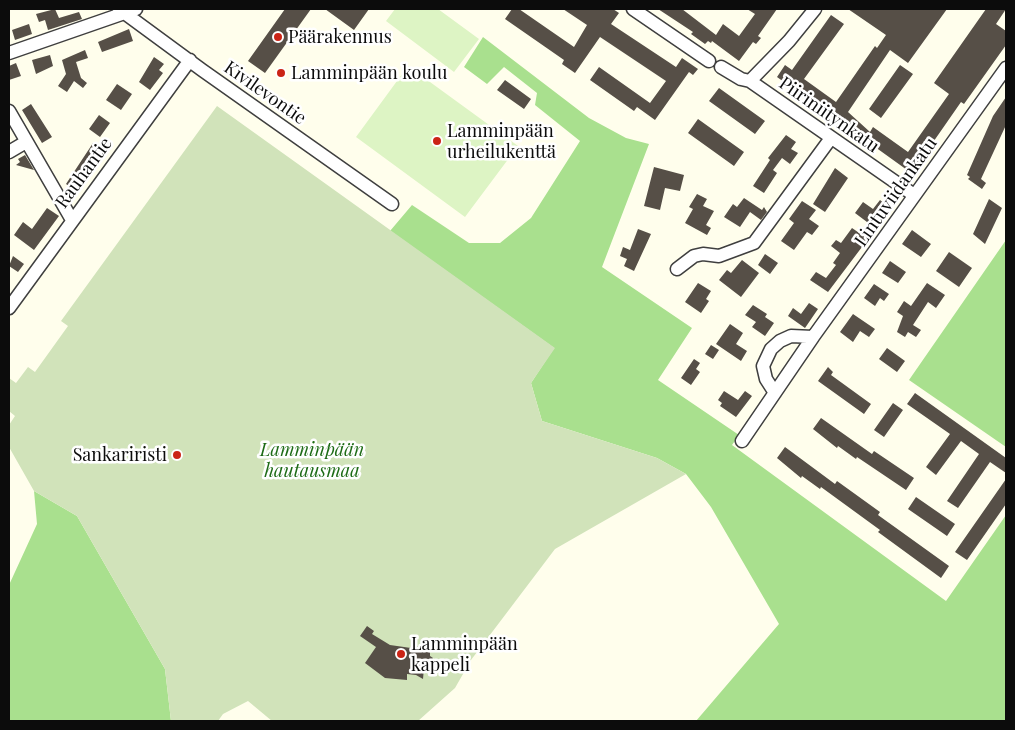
<!DOCTYPE html>
<html>
<head>
<meta charset="utf-8">
<style>
  body { margin:0 }
  #map { position:relative; width:1015px; height:730px; overflow:hidden; background:#fffeec; font-family:"Playfair Display",serif }
  canvas { display:block }
  .frame { position:absolute; inset:0; border:10px solid #0c0c0c; pointer-events:none }
</style>
</head>
<body>
<div id="map">
<canvas width="1015" height="730"></canvas>
<div class="frame"></div>
</div>
<script>
const context = document.querySelector('canvas').getContext('2d');
context.lineJoin = 'round';
function fillPath(path, color) { context.fillStyle = color; context.fill(path, 'evenodd'); }
const poly = rows => new Path2D(rows.map(r => 'M' + r).join(''));
function trace(path, color, width, dash) { context.strokeStyle = color; context.lineWidth = width; context.lineCap = dash ? 'butt' : 'round'; context.setLineDash(dash || []); context.stroke(path); }
function label(font, color, halo, rows, align = 'center') {
  context.font = font + ' "Playfair Display",serif'; context.lineWidth = 5; context.setLineDash([]); context.textBaseline = 'middle'; context.strokeStyle = halo; context.fillStyle = color; for (const [text, x, y, turn = 0] of rows) {
    context.save(); context.translate(x, y); context.rotate((+turn || 0) * Math.PI / 180); context.textAlign = isNaN(turn) ? turn : align; if (halo) context.strokeText(text, 0, 0); context.fillText(text, 0, 0); context.restore();
  }
}
fillPath(poly([
  [483,37,589,118,626,138,649,144,602,267,692,328,658,380,739,435,732,445,946,601,1006,515,1006,721,696,721,779,624,711,507,686,474,657,458,542,421,531,383,554,348,390,231,412,205,469,243,500,243,531,218,580,141,535,105,537,93,504,67,487,84,464,67],
  [1006,240,1006,447,909,380],
  [34,491,77,516,165,669,171,721,9,721,9,585,37,524]
]), '#a9e08e');
fillPath(poly([
  [217,106,555,348,531,383,542,421,657,458,686,474,555,549,471,660,455,688,418,721,272,721,248,701,223,714,218,721,171,721,165,669,77,516,34,491,9,447,9,425,15,416,9,411,9,378,16,383,28,367,35,372,68,326,61,321]
]), '#d1e3ba');
fillPath(poly([
  [395,9,438,9,479,39,454,72,386,21],
  [408,66,518,146,465,217,356,137]
]), '#ddf4c4');
fillPath(poly([
  [55,9,59,18,79,12,82,19,48,30,45,20,39,22,36,14],
  [285,9,311,9,265,73,248,61],
  [325,9,369,9,354,30],
  [512,9,519,9,574,47,587,25,563,9,613,9,619,13,611,24,676,67,682,58,698,69,693,75,689,72,655,120,637,107,634,111,590,80,599,67,650,103,666,81,600,37,575,73,562,64,564,60,505,19],
  [658,9,682,9,716,35,723,24,739,36,755,14,747,9,777,9,758,36,761,38,756,44,753,42,739,61,712,41,711,43,708,41,705,44,691,34,693,32],
  [848,9,947,9,908,63,890,50,848,112,870,132,873,127,908,152,949,94,934,83,986,9,1006,9,996,24,1006,31,1006,45,964,104,961,102,920,161,923,162,914,175,857,134,854,139,831,123,834,118,777,77,785,65,792,70,831,15,844,24,804,79,836,102,875,46,877,48,886,35],
  [29,24,32,34,15,40,12,30],
  [129,29,133,41,102,52,98,42],
  [85,50,88,58,76,62,81,78,87,83,83,88,74,81,67,92,58,86,66,74,62,60],
  [50,55,53,66,36,74,32,60],
  [154,57,164,64,159,70,163,73,150,90,139,82],
  [16,63,21,76,9,80,9,66],
  [900,65,913,74,881,118,869,109],
  [505,80,531,99,524,109,497,90],
  [117,84,132,94,121,110,106,100],
  [719,88,765,121,755,134,709,101],
  [1006,97,1006,125,981,179,986,183,982,189,968,179,970,177,967,175,993,116],
  [31,104,52,137,42,143,22,110],
  [99,115,110,123,100,137,89,129],
  [698,119,744,152,734,166,688,133],
  [786,135,796,142,791,149,798,153,790,164,782,158,773,170,777,173,764,193,753,186,770,160,768,158],
  [93,143,105,152,78,192,66,184],
  [25,155,34,170,16,165,20,162,18,159],
  [654,167,684,175,680,191,665,188,660,210,644,206],
  [835,168,848,178,825,212,813,204],
  [697,194,707,199,703,206,714,211,706,225,711,228,707,235,685,223,693,209,689,207],
  [744,198,762,210,764,207,767,212,761,220,750,212,740,227,724,217,733,204,737,207],
  [989,199,1002,208,985,244,973,234],
  [880,200,890,208,875,228,855,213,863,202,873,209],
  [802,201,816,210,809,219,819,226,812,235,807,232,794,250,781,241,794,223,789,219],
  [47,208,59,216,34,250,14,235,23,222,32,229],
  [852,228,868,239,828,292,810,280,816,272,826,278,836,265,833,263,840,253,831,246,836,240,841,243],
  [638,229,651,234,634,271,624,266,627,259,620,256,623,247,630,250],
  [912,230,931,244,921,257,902,244],
  [949,252,972,268,959,287,936,271],
  [765,254,778,263,770,274,758,265],
  [13,256,24,264,18,272,9,266],
  [742,260,759,273,741,297,719,280,727,270,731,273],
  [890,261,906,272,898,283,882,273],
  [698,283,711,291,706,299,709,301,701,313,685,302],
  [927,283,945,295,936,308,928,302,913,325,921,330,916,337,908,332,905,337,897,332,903,316,897,312,904,301,911,306],
  [874,284,889,294,884,301,880,298,875,306,864,298],
  [809,303,818,309,805,328,788,316,793,308,801,314],
  [753,305,767,314,765,317,774,323,765,336,752,327,756,322,745,315],
  [853,314,875,329,869,337,860,331,853,342,840,332],
  [730,324,743,333,736,344,747,351,741,361,716,344],
  [711,345,719,350,713,359,705,354],
  [887,348,905,361,897,372,879,359],
  [694,359,700,363,696,369,700,372,691,385,681,378],
  [828,367,833,372,831,375,871,404,864,414,818,381],
  [724,391,738,400,745,391,752,396,736,417,720,406,722,403,718,400],
  [915,393,1006,458,1006,473,990,462,958,508,947,501,979,454,961,441,936,475,926,467,950,434,907,404],
  [893,403,903,410,884,437,874,430],
  [821,418,872,454,874,451,914,478,906,490,857,457,856,459,838,446,837,448,813,429],
  [785,447,835,484,837,481,880,512,878,515,949,566,941,578,878,532,880,530,821,487,820,489,802,476,801,478,777,458],
  [1006,479,1006,504,967,560,955,552],
  [916,497,955,524,947,536,908,509],
  [367,626,374,631,372,634,390,645,411,648,414,644,423,651,430,651,430,656,433,658,428,668,424,668,423,679,416,675,407,674,407,680,385,678,365,663,376,647,360,636]
]), '#564f47');
const minor = poly([
  [119,9,202,70,392,204],
  [633,9,709,61],
  [9,53,136,9],
  [721,67,741,79,750,81,914,195],
  [750,81,789,41,815,9],
  [9,111,72,220],
  [9,152,26,142],
  [677,269,694,256,703,254,719,256,754,243,831,138],
  [9,308,190,60],
  [775,393,766,379,763,366,771,349,780,341,791,336,813,337],
  [742,441,813,337,1006,68]
]);
trace(minor, '#3f3f3f', 15);
trace(minor, '#fff', 12);
for (const [x, y, r, color] of [
  [278,37,5,"#cb2416"],
  [281,73,5,"#cb2416"],
  [437,141,5,"#cb2416"],
  [177,455,5,"#cb2416"],
  [401,654,5,"#cb2416"]
]) { const dot = new Path2D(); dot.arc(x, y, r, 0, 2 * Math.PI); context.fillStyle = color; context.fill(dot); trace(dot, '#fff', 2); }
label('18px', '#0c0c0c', '#fff', [
  ["Päärakennus",288,37],
  ["Lamminpään koulu",291,73],
  ["Lamminpään",447,131],
  ["urheilukenttä",447,152],
  ["Sankariristi",167,455,"right"],
  ["Lamminpään",411,644],
  ["kappeli",411,665]
], 'left');
label('18px', '#0c0c0c', '#fff', [
  ["Kivilevontie",265,93,35],
  ["Piiriniitynkatu",829,115,35],
  ["Rauhantie",84,173,-54],
  ["Lintuviidankatu",896,192,-55]
]);
label('italic 18px', '#1d6b16', '#fff', [
  ["Lamminpään",312,450],
  ["hautausmaa",312,471]
]);
</script>
</body>
</html>
